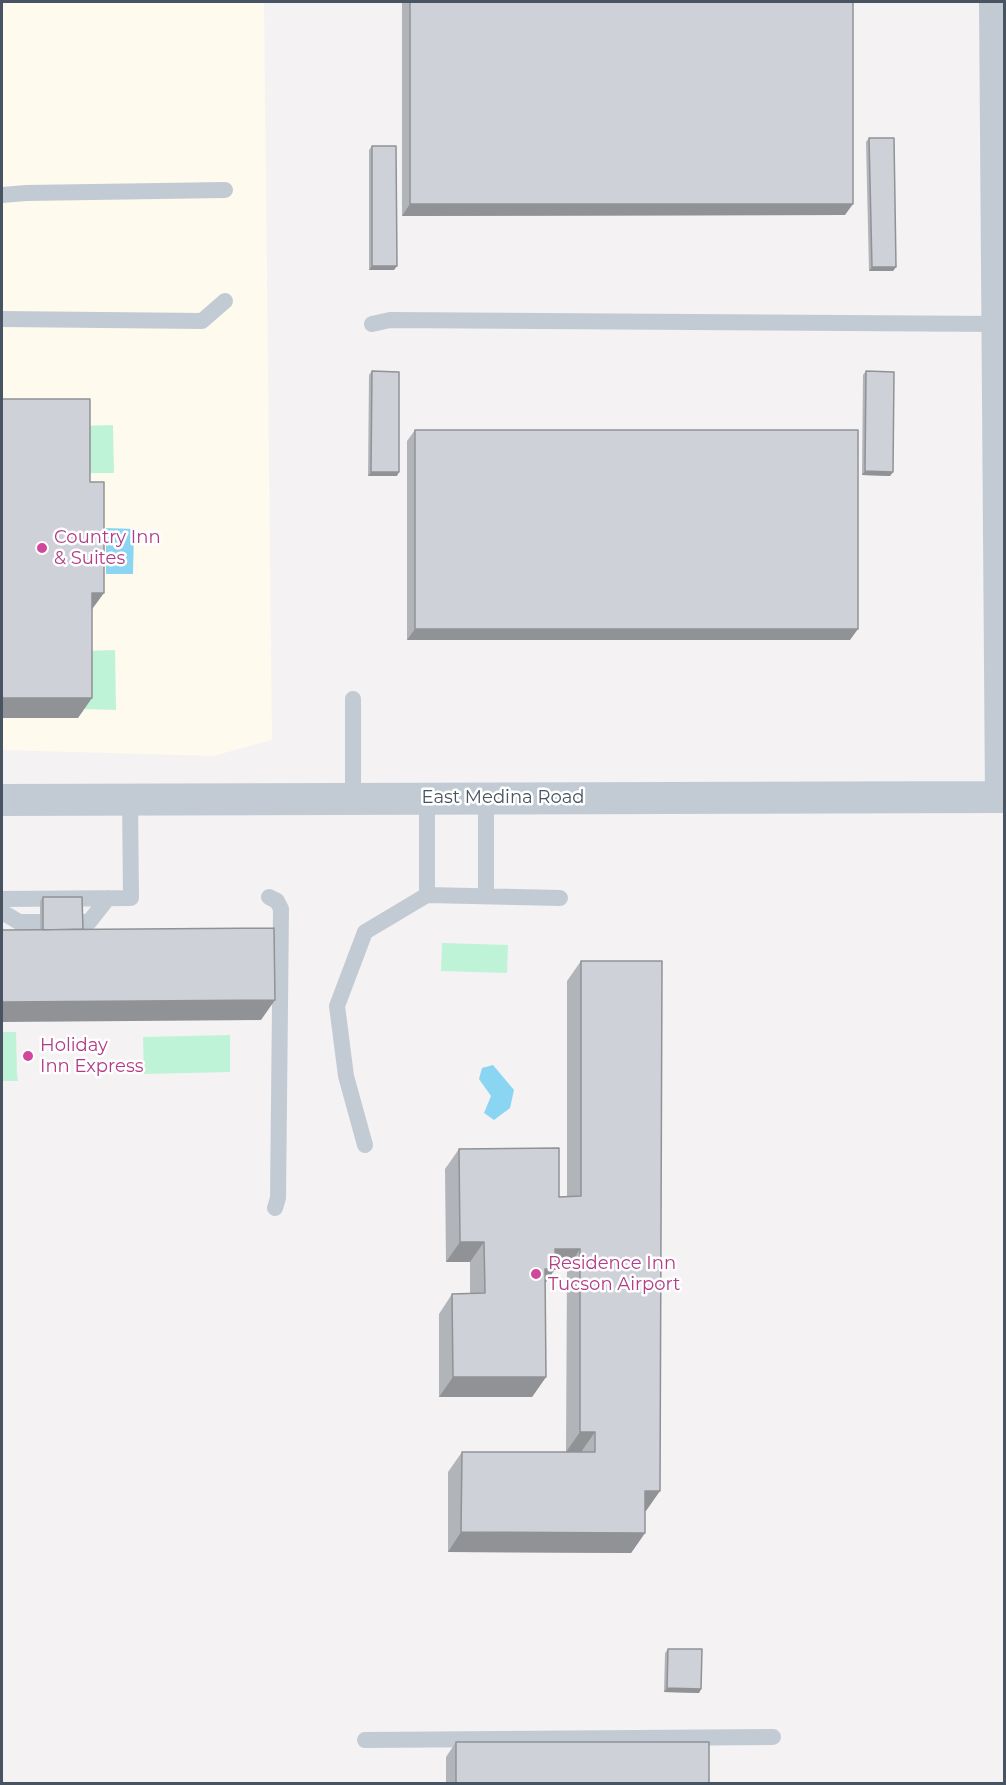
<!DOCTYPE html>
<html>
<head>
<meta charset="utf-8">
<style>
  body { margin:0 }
  #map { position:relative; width:1006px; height:1785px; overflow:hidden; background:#f4f2f2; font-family:Montserrat,sans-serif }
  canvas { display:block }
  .frame { position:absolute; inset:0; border:3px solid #485461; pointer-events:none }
</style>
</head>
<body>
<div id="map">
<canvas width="1006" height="1785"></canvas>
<div class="frame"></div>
</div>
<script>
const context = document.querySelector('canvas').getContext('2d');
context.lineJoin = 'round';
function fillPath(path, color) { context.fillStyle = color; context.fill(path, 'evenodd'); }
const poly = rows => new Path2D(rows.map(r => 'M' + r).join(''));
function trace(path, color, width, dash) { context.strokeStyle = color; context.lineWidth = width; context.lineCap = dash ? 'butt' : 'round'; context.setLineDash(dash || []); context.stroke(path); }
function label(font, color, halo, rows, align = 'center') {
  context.font = font + ' Montserrat,sans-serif'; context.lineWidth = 5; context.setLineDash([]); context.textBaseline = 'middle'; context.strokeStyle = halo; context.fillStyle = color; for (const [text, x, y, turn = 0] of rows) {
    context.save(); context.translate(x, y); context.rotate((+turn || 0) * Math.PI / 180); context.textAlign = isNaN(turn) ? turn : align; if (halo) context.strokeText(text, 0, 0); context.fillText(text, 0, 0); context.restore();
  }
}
fillPath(poly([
  [2,2,264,2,272,740,213,756,2,750]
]), '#fefaed');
fillPath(poly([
  [113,425,114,473,82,473,81,426],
  [115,650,116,710,83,709,83,651],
  [442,943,508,945,507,973,441,971],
  [2,1032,16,1032,17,1075,18,1081,2,1081],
  [230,1035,230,1072,144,1074,143,1037]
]), '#bff3d7');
fillPath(poly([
  [106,528,134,529,133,574,106,574],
  [493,1065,514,1090,510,1108,494,1120,484,1113,491,1096,479,1079,482,1068]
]), '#8ad5f2');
trace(poly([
  [2,195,26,193,225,190],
  [2,319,202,321,225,301],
  [372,324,390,320,997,324],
  [353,699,353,799],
  [427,798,427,895],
  [486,798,486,895],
  [269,897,277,901,281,909,278,1198,275,1208],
  [2,899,131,898,130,799],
  [2,912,19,922,40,922],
  [80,922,89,922,108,898],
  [365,1145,346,1076,337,1006,365,932,427,895,560,898],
  [365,1740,773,1737]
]), '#c2cbd4', 16);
trace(poly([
  [995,2,1001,797],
  [2,800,1004,797]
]), '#c2cbd4', 32);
fillPath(poly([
  [403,2,853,2,845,215,402,216,402,3],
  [869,138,896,267,893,271,869,271,866,142],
  [372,146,394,270,369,270,369,150],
  [372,371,397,476,368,476,369,375],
  [866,371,893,472,890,476,862,475,863,375],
  [415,430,850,640,407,640,407,441],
  [43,897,83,929,261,1020,40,930,40,901],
  [581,961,646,1511,645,1511,645,1533,631,1553,448,1552,448,1472,462,1452,581,1452,566,1452,567,1269,555,1269,545,1283,546,1377,532,1397,439,1397,439,1314,452,1294,470,1294,470,1262,446,1262,445,1169,459,1149,559,1197,567,1196,567,981],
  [668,1649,701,1689,699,1693,664,1692,665,1653],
  [456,1742,709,1784,446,1784,446,1757]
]), '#b1b4b9');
fillPath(poly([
  [410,204,853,204,845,215,402,216],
  [372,266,397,266,394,270,369,270],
  [872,267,896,267,893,271,869,271],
  [865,471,893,472,890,476,862,475],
  [371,472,399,472,397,476,368,476],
  [92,593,104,593,90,612],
  [415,629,858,629,850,640,407,640],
  [2,698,92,698,78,718,2,718],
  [275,1000,261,1020,2,1022,2,1002],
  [460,1242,484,1242,470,1262,446,1262],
  [555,1249,580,1249,567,1269,555,1269,542,1288,531,1288],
  [453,1377,546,1377,532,1397,439,1397],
  [580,1432,595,1432,581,1452,566,1452],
  [645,1491,660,1491,646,1511,631,1511],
  [461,1532,645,1533,631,1553,448,1552],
  [667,1688,701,1689,699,1693,664,1692]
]), '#909296');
const building = poly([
  [410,2,853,2,853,204,410,204,410,2],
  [869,138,894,138,896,267,872,267,869,138],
  [372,146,396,146,397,266,372,266,372,146],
  [372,371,399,372,399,472,371,472,372,371],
  [866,371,894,372,893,472,865,471,866,371],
  [2,399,90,399,90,482,104,482,104,593,92,593,92,698,2,698,2,399],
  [415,430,858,430,858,629,415,629,415,430],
  [43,897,82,897,83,929,43,930,43,897],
  [274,928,275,1000,2,1002,2,930,274,928],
  [581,961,662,961,660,1491,645,1491,645,1533,461,1532,462,1452,595,1452,595,1432,580,1432,580,1249,555,1249,556,1269,545,1269,546,1377,453,1377,452,1294,485,1293,484,1242,460,1242,459,1149,559,1148,559,1197,581,1196,581,961],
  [668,1649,702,1649,701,1689,667,1688,668,1649],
  [456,1742,709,1742,709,1784,456,1784,456,1742]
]);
fillPath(building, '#ced1d7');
trace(building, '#909296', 1.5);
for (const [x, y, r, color] of [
  [42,548,6,"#d1479c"],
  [28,1056,6,"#d1479c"],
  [536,1274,6,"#d1479c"]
]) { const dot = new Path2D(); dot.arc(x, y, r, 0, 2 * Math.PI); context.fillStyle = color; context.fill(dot); trace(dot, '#fff', 2); }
label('18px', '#b23c85', '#fff', [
  ["Country Inn",54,538],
  ["& Suites",54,559],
  ["Holiday",40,1046],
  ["Inn Express",40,1067],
  ["Residence Inn",548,1264],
  ["Tucson Airport",548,1285]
], 'left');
label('18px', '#485461', '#fff', [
  ["East Medina Road",503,798]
]);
</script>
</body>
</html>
